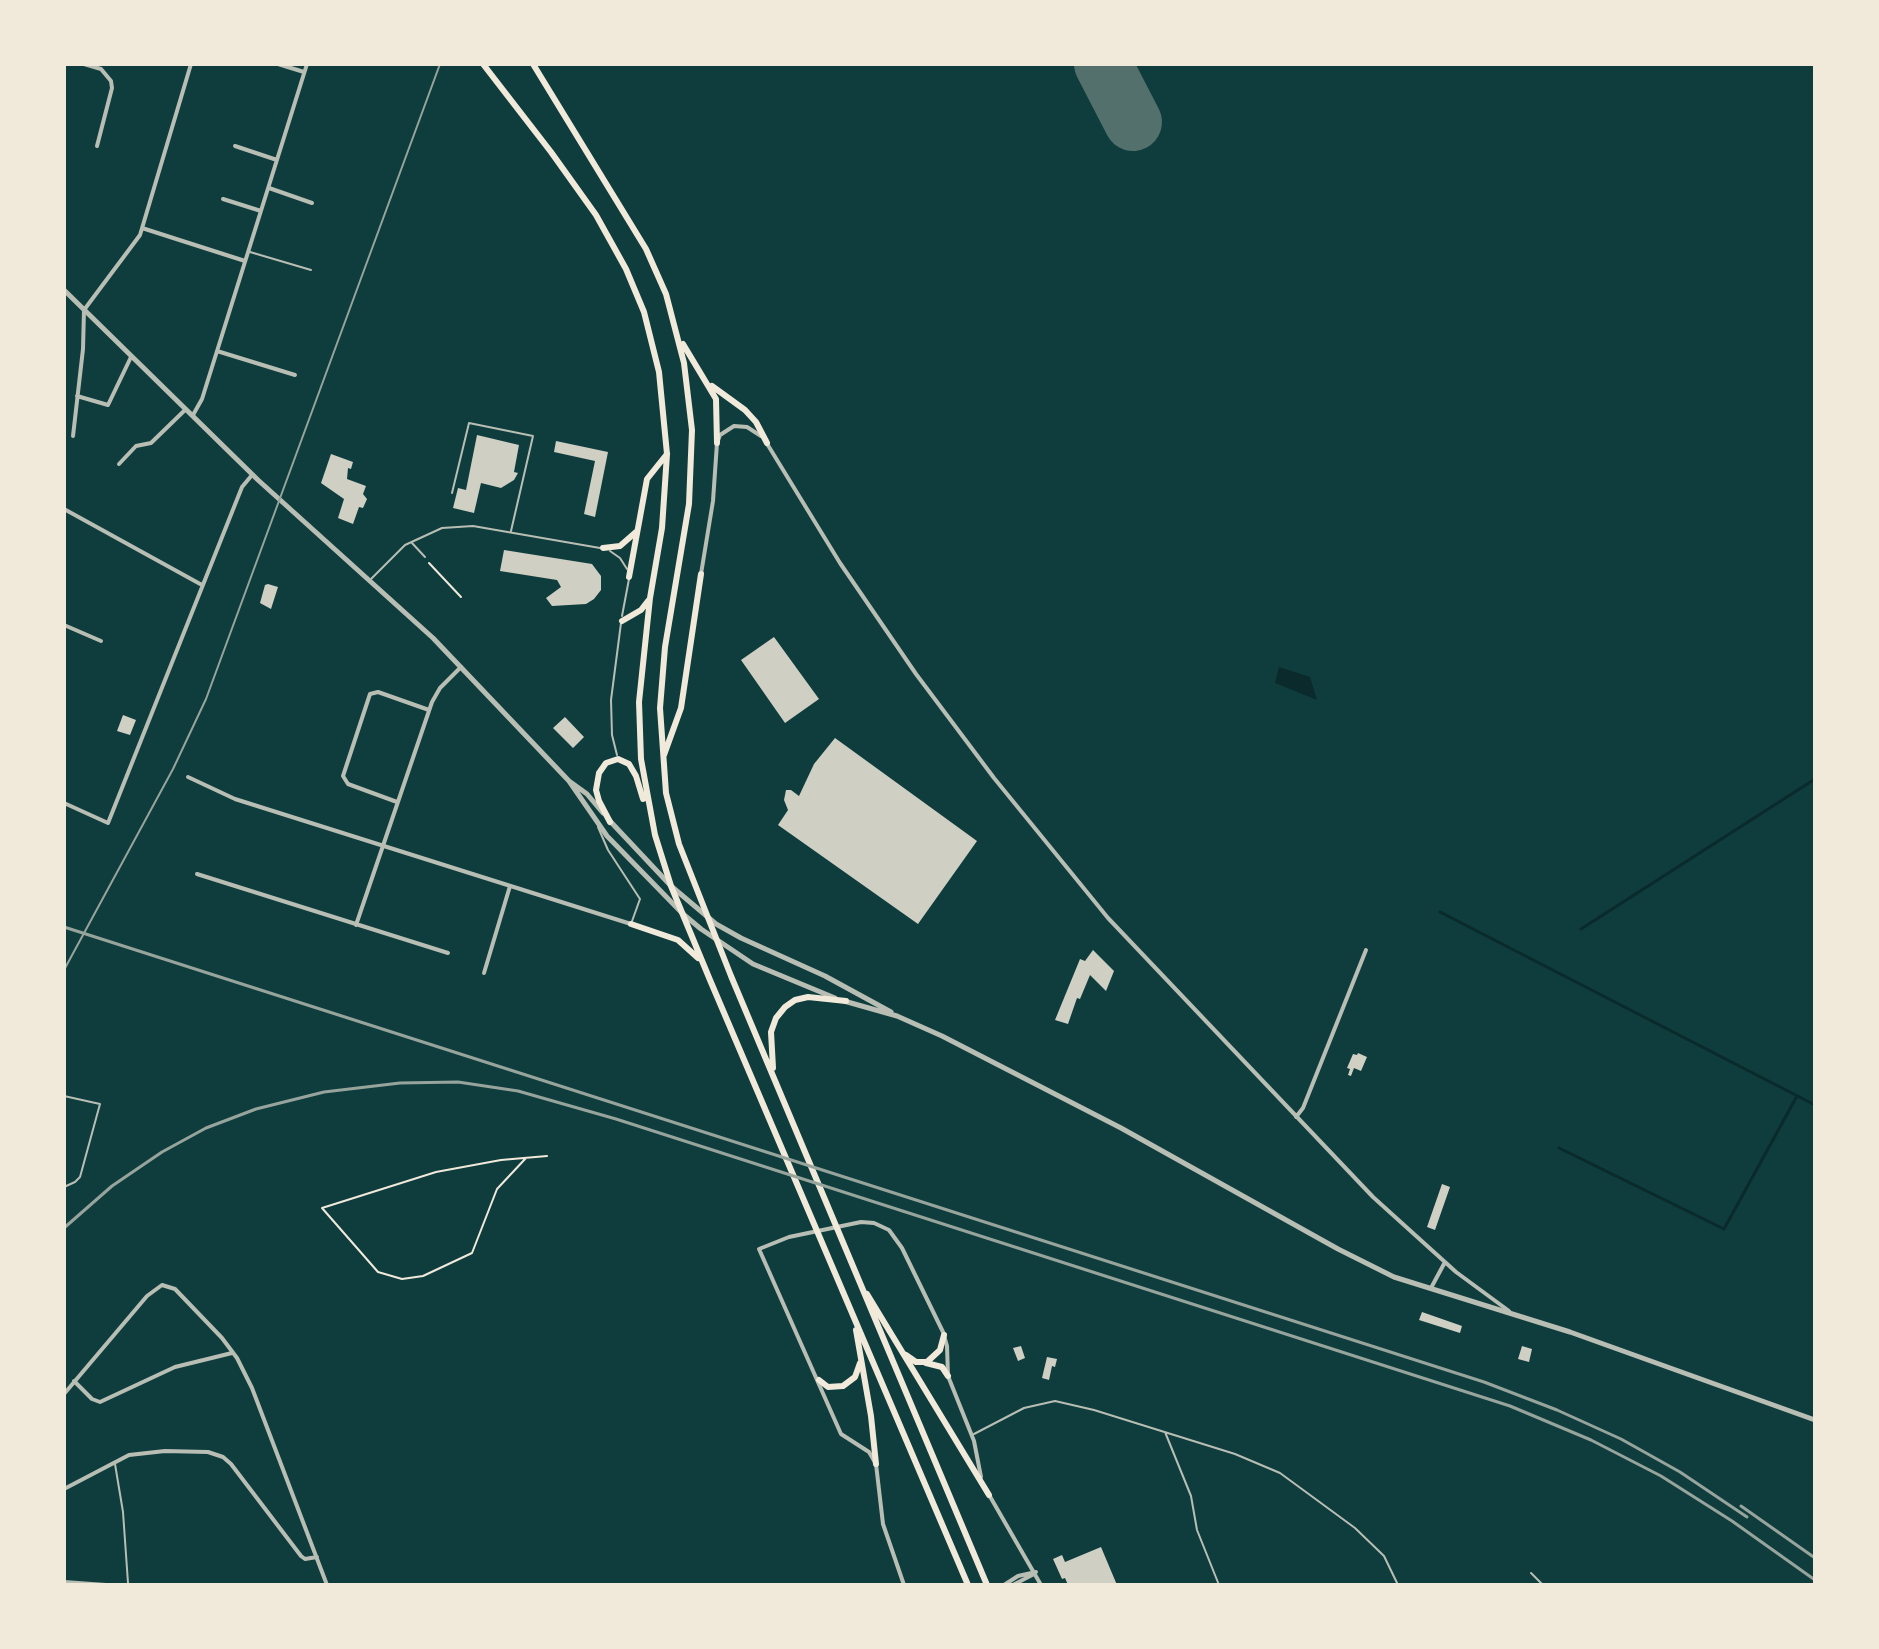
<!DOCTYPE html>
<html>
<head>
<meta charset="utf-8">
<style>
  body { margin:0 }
  #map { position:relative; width:1879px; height:1649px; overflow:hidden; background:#0f3d3e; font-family:"Fira Sans Condensed",sans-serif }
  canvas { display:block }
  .frame { position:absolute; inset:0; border:66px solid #f1e9da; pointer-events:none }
</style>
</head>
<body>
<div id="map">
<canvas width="1879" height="1649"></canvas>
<div class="frame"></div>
</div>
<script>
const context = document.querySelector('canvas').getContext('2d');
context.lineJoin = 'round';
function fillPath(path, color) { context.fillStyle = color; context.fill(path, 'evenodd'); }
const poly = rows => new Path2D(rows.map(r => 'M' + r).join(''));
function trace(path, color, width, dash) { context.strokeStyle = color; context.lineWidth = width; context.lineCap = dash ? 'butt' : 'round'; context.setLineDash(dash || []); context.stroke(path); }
fillPath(poly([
  [1279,667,1310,677,1317,700,1275,683]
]), '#0a2a2b');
trace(poly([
  [1440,912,1815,1105],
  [1581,929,1815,779],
  [1559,1148,1724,1229,1797,1096]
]), '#0a2a2b', 3);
trace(poly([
  [1103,64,1133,122]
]), '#53706d', 58);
fillPath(poly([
  [477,435,519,445,514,472,518,473,514,480,501,488,481,483,474,513,453,508,458,488,466,490],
  [556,441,608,452,595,517,584,514,595,461,554,452],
  [331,454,353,462,351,469,348,468,347,479,366,486,363,494,367,499,363,508,359,507,353,524,338,518,344,499,321,483],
  [504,550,592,564,601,576,601,590,594,599,586,604,552,606,546,598,561,587,557,580,500,571],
  [268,584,278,587,271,609,260,603,265,585],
  [774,637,819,699,785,723,741,660],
  [123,715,136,720,130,735,117,731],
  [565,717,584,737,573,748,553,728],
  [835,738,977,841,918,924,778,825,788,810,784,800,786,790,791,790,799,796,814,764],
  [1093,950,1114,971,1106,991,1090,975,1080,999,1077,998,1068,1024,1055,1020,1080,959,1085,961],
  [1358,1053,1367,1057,1361,1071,1354,1068,1351,1076,1348,1075,1350,1069,1347,1068,1353,1054,1357,1055],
  [1442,1184,1450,1187,1435,1230,1427,1227],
  [1422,1312,1462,1326,1460,1333,1419,1320],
  [1021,1346,1025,1358,1018,1361,1013,1348],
  [1522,1346,1532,1349,1529,1362,1518,1359],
  [1047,1357,1057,1359,1055,1367,1052,1366,1049,1380,1042,1378],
  [1101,1547,1117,1585,1068,1585,1065,1578,1062,1579,1053,1559,1062,1555,1065,1562]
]), '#cfcfc3');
trace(poly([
  [429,563,461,597],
  [526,1158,497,1189,472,1253,423,1276,402,1279,378,1272,322,1208,436,1172,501,1160,547,1156]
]), '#f1e9da', 2);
trace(poly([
  [250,252,311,270],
  [452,493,469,423,533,436,511,531],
  [412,543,425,557],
  [610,551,620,558,627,569],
  [371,579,405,545,442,528,473,526,600,548],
  [622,616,629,579],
  [617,755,612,735,611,700,621,623],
  [598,827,608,850,640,899,631,924],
  [64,1096,100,1104,80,1177,75,1182,64,1187],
  [1165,1432,1191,1496,1197,1530,1219,1585],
  [974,1434,1024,1408,1055,1401,1094,1410,1235,1454,1280,1473,1355,1528,1384,1556,1398,1585],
  [115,1464,123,1512,128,1583],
  [1531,1573,1543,1585]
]), '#b8beb3', 2);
trace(poly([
  [84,64,101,69,111,81,112,88,97,146],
  [278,64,304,72],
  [235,146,277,160],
  [269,188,312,203],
  [223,199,261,211],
  [142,228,245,261],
  [217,351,295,375],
  [77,396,108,405,131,357],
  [193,415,202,399,307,64],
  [73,436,83,349,84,310,140,235,191,64],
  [766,442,840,563,916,674,994,778,1108,918,1373,1197,1456,1272,1509,1311],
  [119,464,136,446,151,443,185,410],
  [64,509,202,585],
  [701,574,713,501,717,443,720,435,734,426,747,427,761,436],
  [64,625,101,641],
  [188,777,235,799,631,924],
  [397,802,348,784,343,776,370,694,378,692,429,710],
  [64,803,108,823,242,487,252,475],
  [197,874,448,953],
  [356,925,432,702,440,688,461,667],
  [484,973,510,886],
  [1296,1117,1303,1108,1366,950],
  [1431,1288,1445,1262],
  [74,1381,92,1399,100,1402,175,1367,232,1353],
  [64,1394,147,1296,162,1285,175,1289,222,1338,237,1358,252,1388,327,1585],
  [64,1489,129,1455,165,1451,208,1452,223,1457,231,1464,301,1556,305,1559,317,1557],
  [988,1493,1041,1585],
  [64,1582,106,1585],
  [125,1585,143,1585],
  [148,1585,174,1585],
  [904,1585,883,1524,876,1464,869,1452,841,1434,759,1249,789,1237,861,1222,874,1223,889,1230,902,1248,943,1332,947,1346,948,1376,974,1441,981,1477],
  [1004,1585,1018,1576,1036,1572],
  [1013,1585,1034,1574]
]), '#b8beb3', 4);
trace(poly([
  [64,290,258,480,433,638,569,781,587,794,603,813],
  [569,781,607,836,683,914,701,929,753,964,835,998],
  [609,820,671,886,716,924,741,938,825,976,891,1012],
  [844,1001,897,1016,942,1036,1121,1128,1338,1249,1394,1277,1570,1332,1815,1420]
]), '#b8beb3', 5);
trace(poly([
  [483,64,551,152,596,215,626,269,644,312,659,372,667,454,662,528,650,598,639,702,641,759,655,835,671,886,710,980,968,1585],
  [533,64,646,249,666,294,684,363,692,430,689,504,665,647,660,708,666,793,679,844,731,976,987,1585],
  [683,344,716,399,717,443],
  [712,386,745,410,756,422,767,443],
  [603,548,620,546,636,532],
  [629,577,647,479,667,454],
  [622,621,641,610,648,601],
  [664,755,681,708,701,574],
  [610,822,599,801,596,790,599,773,606,763,618,759,629,764,636,776,643,799],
  [631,924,678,940,698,958],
  [773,1068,771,1032,776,1018,785,1007,795,1000,808,997,846,1001],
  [867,1294,989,1495],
  [856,1330,871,1416,876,1464],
  [906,1355,916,1362,927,1362,940,1350,944,1335],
  [926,1363,942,1367,948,1376],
  [819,1380,828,1387,843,1386,855,1377,860,1363]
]), '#f1e9da', 6);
trace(poly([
  [64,970,173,769,206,699,440,64]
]), '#97a49c', 2);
trace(poly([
  [64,927,1484,1382,1557,1410,1621,1439,1680,1472,1747,1517],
  [64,1228,112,1186,162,1152,206,1128,256,1109,324,1092,400,1083,458,1082,518,1091,616,1119,1510,1406,1591,1440,1661,1476,1732,1521,1815,1580],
  [1741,1506,1815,1558]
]), '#97a49c', 3);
</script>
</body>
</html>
